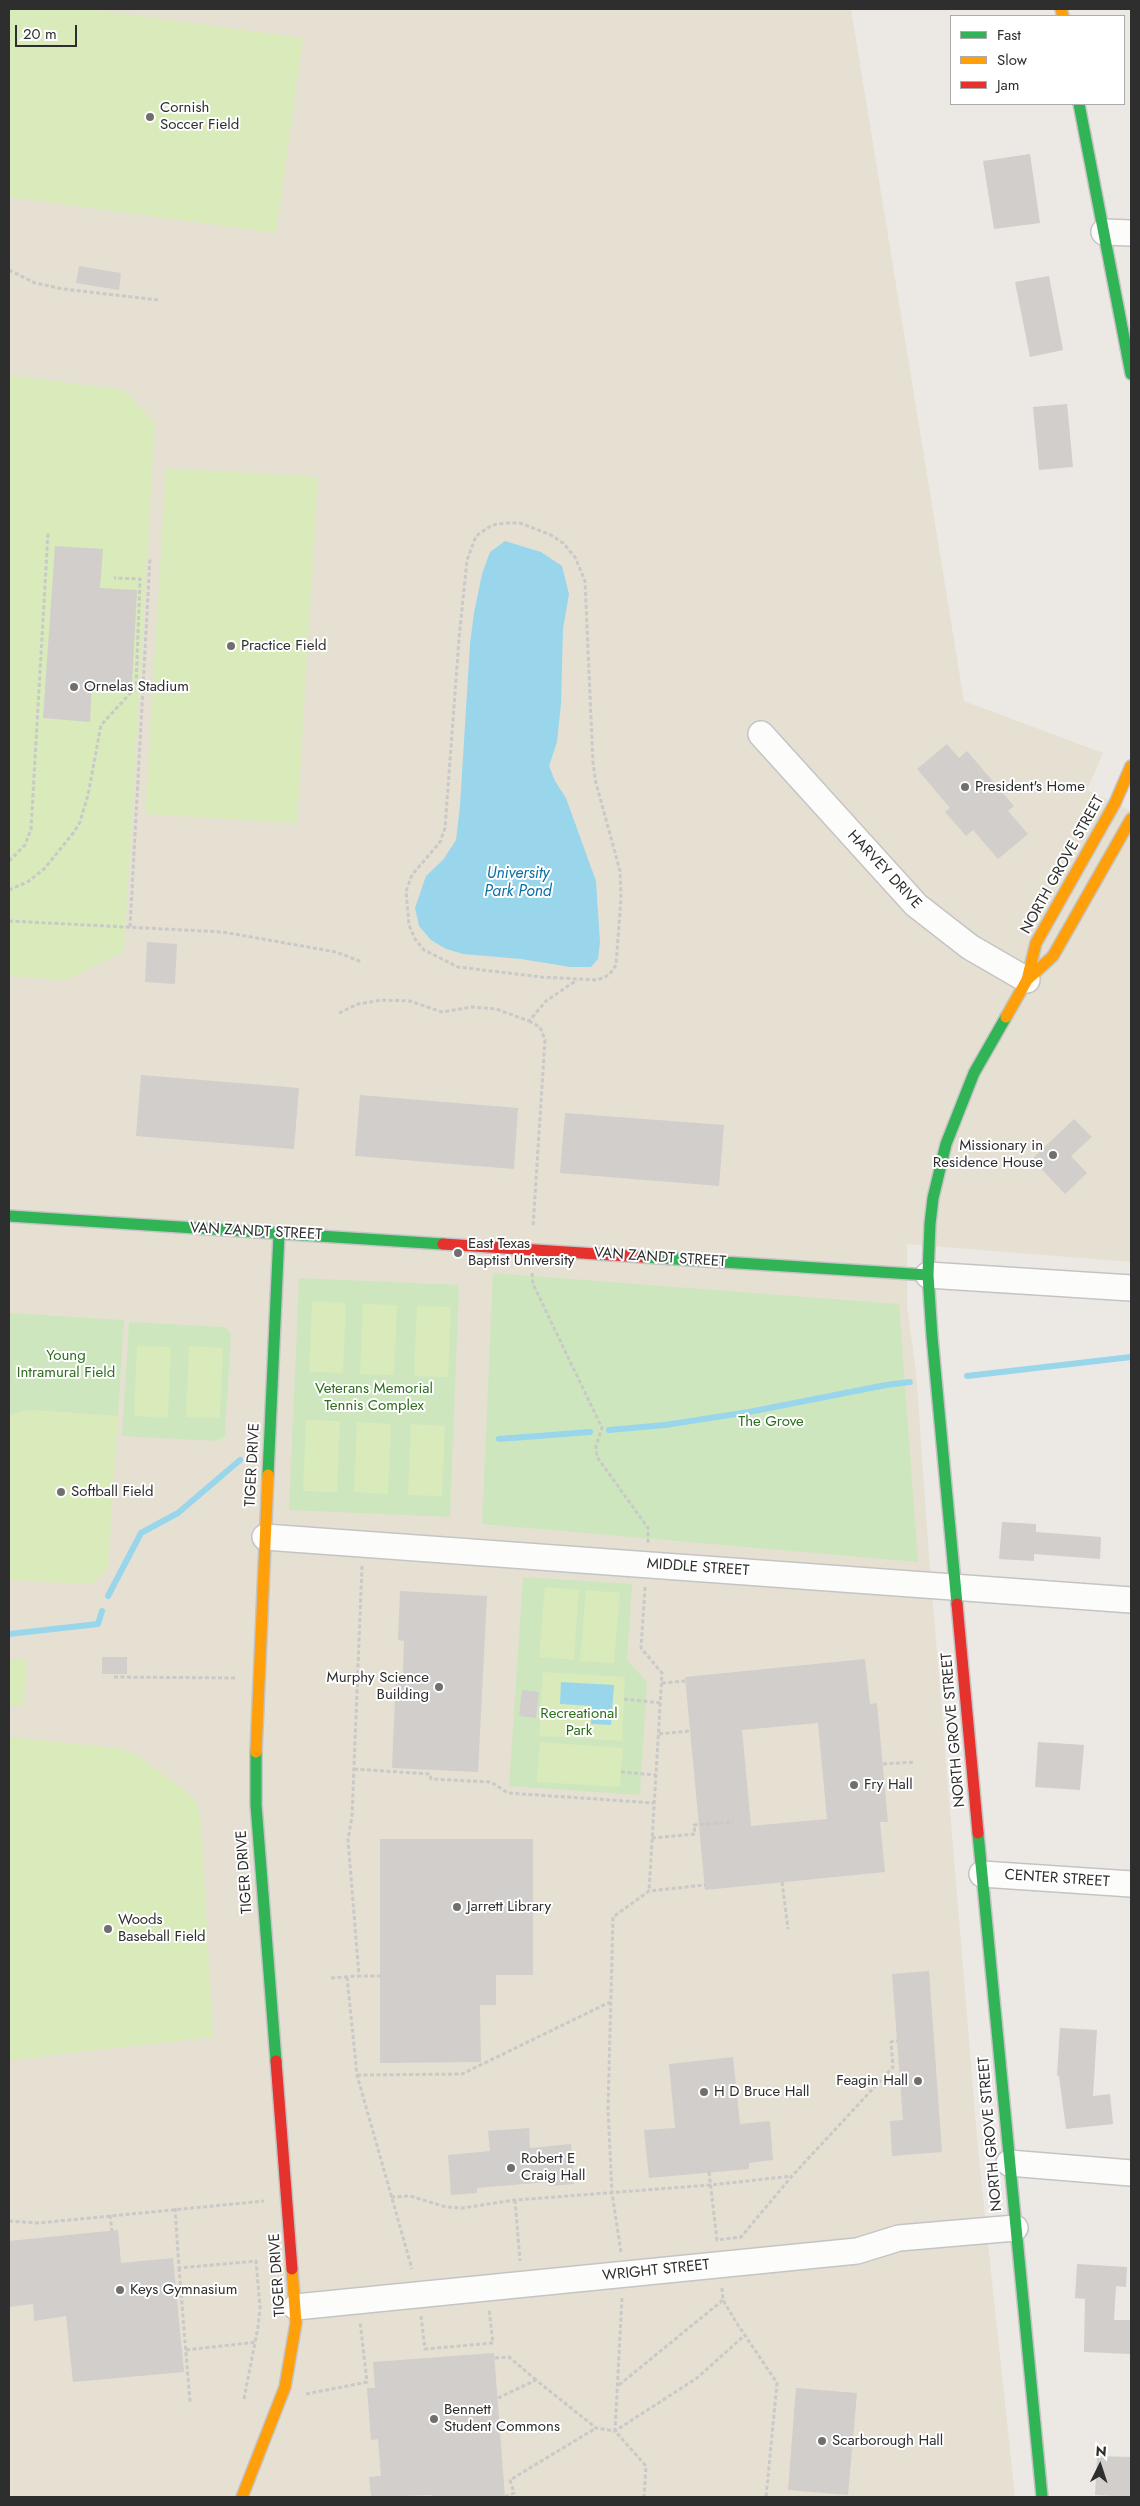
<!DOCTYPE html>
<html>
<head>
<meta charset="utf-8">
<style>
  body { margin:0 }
  #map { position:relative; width:1140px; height:2506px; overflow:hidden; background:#ece8e4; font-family:Jost,sans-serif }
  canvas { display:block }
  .frame { position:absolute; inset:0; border:10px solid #2e2e2e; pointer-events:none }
  .legend { position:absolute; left:950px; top:15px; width:175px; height:90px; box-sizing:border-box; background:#fff; border:1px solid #ababab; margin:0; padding:6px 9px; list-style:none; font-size:15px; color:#2e2e2e }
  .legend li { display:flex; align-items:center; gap:10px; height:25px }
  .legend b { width:25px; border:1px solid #ababab }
  .north { position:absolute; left:1075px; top:2441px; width:50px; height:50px; -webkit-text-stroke:4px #fff; paint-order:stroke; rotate:4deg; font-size:14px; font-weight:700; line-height:20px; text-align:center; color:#2e2e2e }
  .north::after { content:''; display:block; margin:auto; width:18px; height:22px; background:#2e2e2e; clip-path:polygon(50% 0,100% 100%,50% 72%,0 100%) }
  .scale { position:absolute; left:15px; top:25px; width:62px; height:22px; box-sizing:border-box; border:2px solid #2e2e2e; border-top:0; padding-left:6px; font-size:15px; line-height:18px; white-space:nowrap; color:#2e2e2e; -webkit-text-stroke:4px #fff; paint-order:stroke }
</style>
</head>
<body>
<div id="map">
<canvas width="1140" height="2506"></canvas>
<div class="frame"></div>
<ul class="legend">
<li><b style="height:6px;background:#30b455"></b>Fast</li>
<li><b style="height:6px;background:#ff9f0a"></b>Slow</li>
<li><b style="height:6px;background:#e5322d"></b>Jam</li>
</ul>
<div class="north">N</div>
<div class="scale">20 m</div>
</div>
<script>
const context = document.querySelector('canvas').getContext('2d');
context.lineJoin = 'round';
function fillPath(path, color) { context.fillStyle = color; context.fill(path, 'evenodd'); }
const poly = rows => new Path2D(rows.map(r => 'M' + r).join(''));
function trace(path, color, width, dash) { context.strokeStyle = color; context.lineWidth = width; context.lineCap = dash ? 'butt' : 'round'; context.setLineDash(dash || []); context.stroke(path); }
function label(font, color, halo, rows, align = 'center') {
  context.font = font + ' Jost,sans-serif'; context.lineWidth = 4; context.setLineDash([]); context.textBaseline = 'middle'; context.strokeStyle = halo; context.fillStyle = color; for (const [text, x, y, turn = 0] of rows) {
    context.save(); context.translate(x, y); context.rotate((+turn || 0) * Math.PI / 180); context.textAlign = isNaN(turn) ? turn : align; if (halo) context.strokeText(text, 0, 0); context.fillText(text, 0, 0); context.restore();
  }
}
fillPath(poly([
  [9,9,851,9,964,701,1103,753,1087,790,1131,811,1131,1262,907,1244,907,1306,916,1372,929,1556,978,2149,1015,2497,9,2497]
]), '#e6e0d3');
fillPath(poly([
  [493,1273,899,1304,918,1562,482,1524],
  [299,1278,459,1285,450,1517,289,1510],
  [9,1313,124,1320,118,1416,30,1410,9,1415],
  [129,1322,225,1327,231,1334,225,1436,216,1441,122,1436],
  [523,1577,632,1584,627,1660,647,1682,640,1795,509,1786]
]), '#cee6be');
fillPath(poly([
  [9,9,88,9,303,38,276,233,9,197],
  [9,375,124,390,155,423,124,951,67,980,9,976],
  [166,468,318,477,297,823,145,814],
  [312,1301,346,1303,343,1373,309,1372],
  [363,1304,397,1305,394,1375,360,1374],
  [417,1306,451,1307,448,1377,414,1376],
  [137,1346,171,1347,168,1418,134,1416],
  [189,1346,223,1348,220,1418,186,1417],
  [30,1410,118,1416,108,1569,91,1584,9,1580,9,1415],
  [306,1420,340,1421,337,1492,303,1491],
  [357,1422,391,1424,388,1494,354,1492],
  [411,1424,445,1426,442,1496,408,1495],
  [545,1587,579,1590,574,1660,539,1657],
  [586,1590,620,1593,614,1663,580,1661],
  [9,1659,27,1660,23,1706,9,1705],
  [543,1672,625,1677,622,1741,539,1736],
  [9,1737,118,1748,137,1755,193,1797,199,1809,201,1821,213,2037,9,2060],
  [540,1742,623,1748,620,1787,537,1782]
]), '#d9eabb');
fillPath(poly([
  [505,541,541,552,562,566,569,594,563,629,561,704,557,742,549,766,555,781,566,798,596,881,600,942,598,959,591,967,570,967,521,959,463,954,446,949,431,940,419,926,415,908,426,876,443,860,456,840,460,806,470,644,474,613,482,574,490,552],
  [561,1682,614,1685,611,1725,591,1724,592,1706,560,1704]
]), '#99d6ec');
trace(poly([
  [967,1376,1131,1357],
  [609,1430,665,1425,749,1412,886,1385,910,1382],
  [499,1439,590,1432],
  [108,1596,141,1533,178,1513,240,1460],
  [9,1634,98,1624,102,1611]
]), '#99d6ec', 6);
fillPath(poly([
  [1030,154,1040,223,994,229,983,161],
  [79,266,121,273,119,290,76,283],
  [1049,276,1063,350,1030,357,1015,282],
  [1067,404,1073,467,1039,470,1033,407],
  [55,546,103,549,100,588,137,590,132,684,92,683,90,722,43,718],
  [947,744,959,758,967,751,1014,806,1008,811,1028,834,998,859,973,830,966,836,945,812,950,808,917,769],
  [147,942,177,944,175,984,145,982],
  [141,1075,299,1088,294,1149,136,1136],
  [360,1095,518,1108,514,1169,355,1156],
  [565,1113,724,1125,719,1186,560,1173],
  [1074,1119,1092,1137,1071,1156,1087,1173,1065,1194,1032,1159],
  [1002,1522,1036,1524,1036,1532,1101,1537,1100,1559,1034,1554,1034,1561,999,1559],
  [400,1591,487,1596,478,1772,392,1768,396,1673,403,1673,404,1641,398,1640],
  [102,1657,127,1657,127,1674,102,1674],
  [865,1659,870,1704,877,1703,888,1822,880,1822,885,1872,705,1890,685,1677],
  [818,1723,827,1819,751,1826,742,1730],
  [522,1690,539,1692,536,1718,519,1716],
  [1038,1742,1084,1745,1080,1790,1035,1787],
  [380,1839,533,1839,533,1975,496,1975,496,2005,480,2005,481,2062,380,2063],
  [929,1971,942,2152,892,2156,890,2121,903,2120,892,1974],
  [1060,2028,1097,2030,1093,2096,1110,2094,1113,2124,1066,2129,1059,2076,1057,2076],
  [733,2057,740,2124,770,2121,773,2160,749,2163,749,2169,649,2178,644,2130,675,2128,669,2064],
  [529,2128,530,2148,571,2144,574,2184,549,2186,549,2182,477,2188,477,2193,451,2195,448,2155,490,2151,488,2131],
  [118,2230,121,2263,173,2258,184,2372,73,2382,66,2316,34,2321,33,2304,9,2307,9,2241],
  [1077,2264,1127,2267,1126,2287,1116,2286,1114,2320,1131,2320,1130,2354,1084,2352,1085,2299,1075,2298],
  [494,2353,505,2497,432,2497,432,2495,371,2497,369,2477,381,2476,378,2439,371,2440,367,2388,375,2388,373,2362],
  [796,2388,857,2393,848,2495,788,2490],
  [1097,2456,1131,2457,1131,2497,1095,2495]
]), '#d1cecb');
const street = poly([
  [1104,232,1131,233],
  [761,734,916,905,970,947,1027,980],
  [928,1275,1131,1288],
  [265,1537,1131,1600],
  [982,1874,1131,1884],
  [1009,2163,1131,2173],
  [296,2307,857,2251,899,2238,1015,2228]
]);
const fast = poly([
  [1079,104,1131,374],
  [9,1216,443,1244],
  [643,1257,928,1275],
  [268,1475,279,1234],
  [957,1604,932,1336,928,1275,930,1224,933,1198,946,1144,974,1073,1006,1017],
  [256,1752,256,1805,276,2061],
  [978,1833,1042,2497]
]);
const slow = poly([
  [1061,9,1063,16],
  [1027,980,1036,943,1115,803,1131,766],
  [1006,1017,1027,980,1053,956,1131,819],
  [256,1752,268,1475],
  [242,2497,285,2387,296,2323,292,2269]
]);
const jam = poly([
  [443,1244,643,1257],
  [957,1604,978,1833],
  [276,2061,292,2269]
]);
trace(street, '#c5c4c5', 28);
trace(fast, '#c5c4c5', 14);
trace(slow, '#c5c4c5', 14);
trace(jam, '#c5c4c5', 14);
trace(poly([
  [9,270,35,283,63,289,158,300],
  [506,523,520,523,551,535,563,543,575,557,585,581,593,763,596,783,620,871,621,899,616,965,609,975,597,980,541,977,458,967,424,950,415,939,409,925,406,891,412,875,440,842,445,828,459,639,467,560,476,536,492,525,506,523],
  [9,861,25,845,31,829,48,533],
  [9,890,29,881,45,868,74,832,80,822,88,795,101,725,136,687,140,579,114,578],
  [9,921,223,932,336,952,362,962],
  [130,927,150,558],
  [339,1013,358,1004,382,1000,410,1001,442,1012,472,1007,496,1009,529,1021,546,1001,577,980],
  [529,1021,540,1027,545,1040,533,1227],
  [532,1273,533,1284,602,1428,596,1446,597,1457,648,1528,648,1544],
  [362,1566,352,1816,348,1840,359,1976,381,1976],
  [645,1587,641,1648,662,1673,649,1891],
  [114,1677,236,1678],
  [662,1683,685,1681],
  [624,1699,661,1703],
  [659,1734,690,1731],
  [883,1764,915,1762],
  [354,1769,430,1774,431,1779,491,1782,508,1793,654,1803],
  [621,1772,656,1775],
  [652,1838,695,1834,694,1825,734,1822],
  [782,1882,788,1929],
  [347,1977,357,2075,412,2269],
  [331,1978,359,1976],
  [357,2075,462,2074,610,2002],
  [709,2172,717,2240,741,2237,792,2176,893,2067,891,2042,897,2041],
  [391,2197,410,2196,446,2207,462,2208,515,2200,711,2185,792,2176],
  [515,2200,520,2261],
  [175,2208,179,2268,256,2261,260,2307,258,2327,244,2399],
  [110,2215,112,2231],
  [9,2221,39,2223,264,2201],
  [621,2252,612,2193,608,2109,613,1917,649,1891,705,1885],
  [179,2268,190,2402],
  [722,2288,723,2300,736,2322,777,2383,766,2497],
  [622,2298,615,2431,646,2466,644,2497],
  [421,2316,425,2349,493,2343,489,2309],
  [186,2350,257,2342],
  [495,2358,509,2357,536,2380],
  [619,2385,723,2300],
  [306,2394,367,2382,360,2321],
  [498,2398,536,2380,596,2428,615,2431,697,2378,745,2335],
  [505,2497,514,2493,510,2480,596,2428]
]), '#c9c9c8', 3, [4, 2.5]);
trace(street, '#fcfcfb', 25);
trace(fast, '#30b455', 11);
trace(slow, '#ff9f0a', 11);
trace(jam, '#e5322d', 11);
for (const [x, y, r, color] of [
  [150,117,5,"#706f6e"],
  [231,646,5,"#706f6e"],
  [74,687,5,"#706f6e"],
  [965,787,5,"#706f6e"],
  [1053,1155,5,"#706f6e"],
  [458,1253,5,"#706f6e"],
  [61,1492,5,"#706f6e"],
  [439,1687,5,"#706f6e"],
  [854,1785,5,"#706f6e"],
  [457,1907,5,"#706f6e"],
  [108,1929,5,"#706f6e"],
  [918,2081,5,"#706f6e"],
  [704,2092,5,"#706f6e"],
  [511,2168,5,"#706f6e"],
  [120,2290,5,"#706f6e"],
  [434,2419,5,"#706f6e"],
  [822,2441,5,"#706f6e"]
]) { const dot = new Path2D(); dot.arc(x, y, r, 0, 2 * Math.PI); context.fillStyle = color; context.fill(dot); trace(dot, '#fff', 2); }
label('15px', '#2e2e2e', '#fff', [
  ["Cornish",160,108],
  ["Soccer Field",160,125],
  ["Practice Field",241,646],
  ["Ornelas Stadium",84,687],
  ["President's Home",975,787],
  ["Missionary in",1043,1146,"right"],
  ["Residence House",1043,1163,"right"],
  ["East Texas",468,1244],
  ["Baptist University",468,1261],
  ["Softball Field",71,1492],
  ["Murphy Science",429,1678,"right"],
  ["Building",429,1695,"right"],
  ["Fry Hall",864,1785],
  ["Jarrett Library",467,1907],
  ["Woods",118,1920],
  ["Baseball Field",118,1937],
  ["Feagin Hall",908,2081,"right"],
  ["H D Bruce Hall",714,2092],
  ["Robert E",521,2159],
  ["Craig Hall",521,2176],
  ["Keys Gymnasium",130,2290],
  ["Bennett",444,2410],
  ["Student Commons",444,2427],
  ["Scarborough Hall",832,2441]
], 'left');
label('15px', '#2e2e2e', '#fff', [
  ["NORTH GROVE STREET",1063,865,-61],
  ["HARVEY DRIVE",884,870,47],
  ["VAN ZANDT STREET",256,1232,3],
  ["VAN ZANDT STREET",660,1258,4],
  ["TIGER DRIVE",253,1465,-87],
  ["MIDDLE STREET",698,1568,4],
  ["NORTH GROVE STREET",954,1730,-95],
  ["TIGER DRIVE",245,1872,-94],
  ["CENTER STREET",1057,1879,4],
  ["NORTH GROVE STREET",991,2134,-95],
  ["WRIGHT STREET",656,2271,-6],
  ["TIGER DRIVE",278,2275,-94]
]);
label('15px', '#2c6e1b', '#fff', [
  ["Young",66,1356],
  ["Intramural Field",66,1373],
  ["Veterans Memorial",374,1389],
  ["Tennis Complex",374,1406],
  ["The Grove",771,1422],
  ["Recreational",579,1714],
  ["Park",579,1731]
]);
label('italic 16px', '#0d6fa3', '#fff', [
  ["University",518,874],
  ["Park Pond",518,892]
]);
</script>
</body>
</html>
